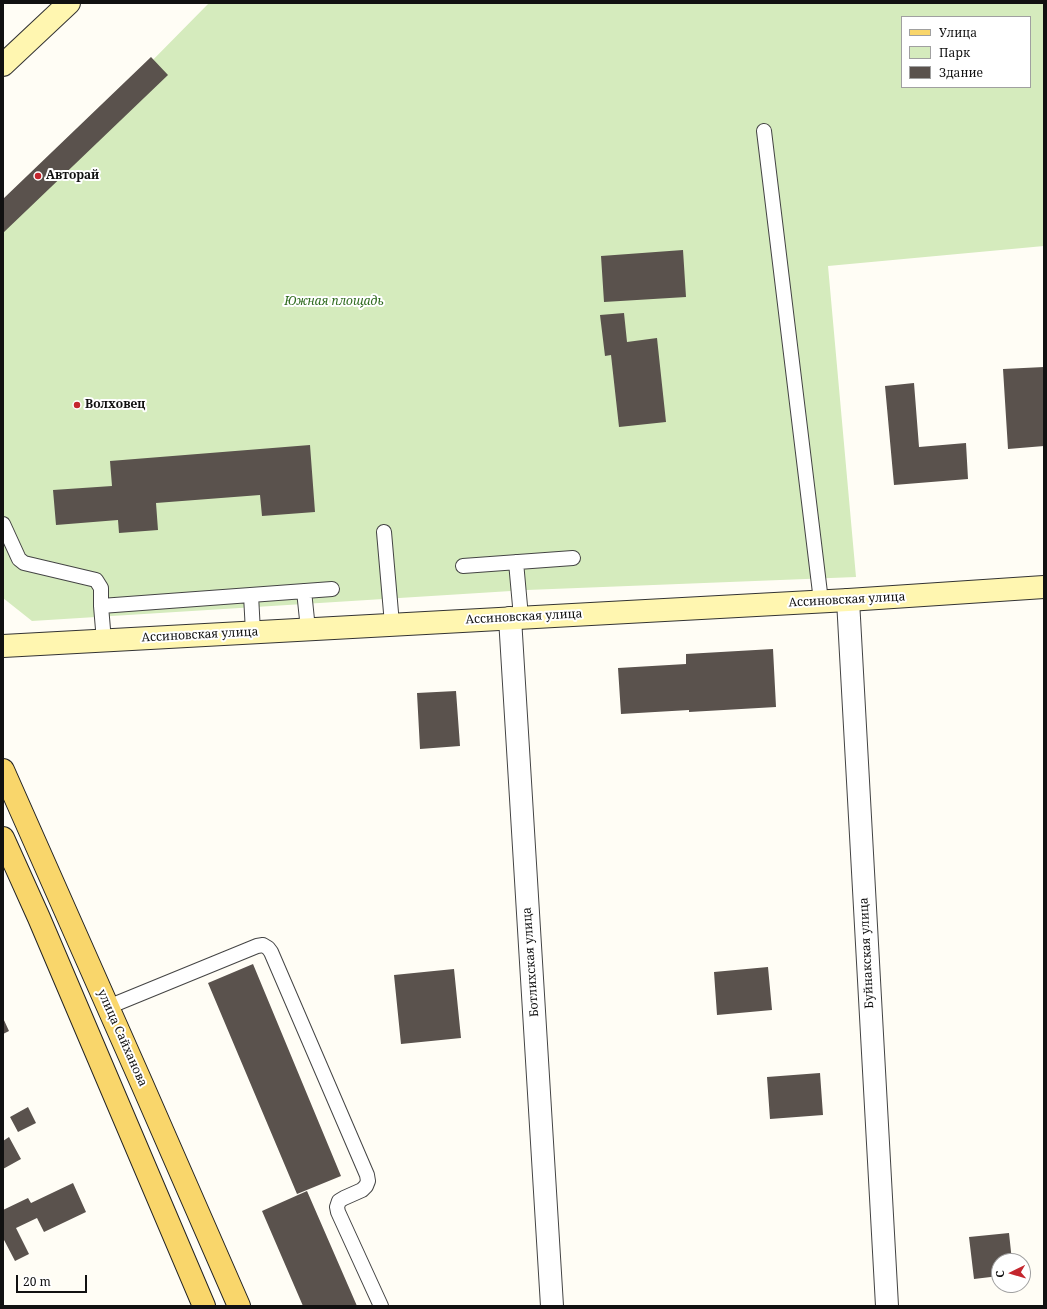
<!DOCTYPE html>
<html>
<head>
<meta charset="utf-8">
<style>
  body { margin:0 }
  #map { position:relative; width:1047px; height:1309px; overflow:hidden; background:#fffdf5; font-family:"Noto Serif",serif }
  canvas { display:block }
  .frame { position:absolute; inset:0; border:4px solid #111; pointer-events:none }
  .legend { position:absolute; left:901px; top:16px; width:130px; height:72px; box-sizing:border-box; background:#fff; border:1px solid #a0a0a0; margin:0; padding:5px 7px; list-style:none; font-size:12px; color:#111 }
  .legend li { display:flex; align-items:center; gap:8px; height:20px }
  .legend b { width:20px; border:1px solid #a0a0a0 }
  .north { position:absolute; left:991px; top:1253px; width:40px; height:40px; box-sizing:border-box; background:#fff; border:1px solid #a0a0a0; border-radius:50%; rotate:265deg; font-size:11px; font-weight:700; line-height:16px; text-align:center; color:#111 }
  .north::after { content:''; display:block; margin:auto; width:14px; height:18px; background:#c4262e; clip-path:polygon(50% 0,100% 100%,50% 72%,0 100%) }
  .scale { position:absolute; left:16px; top:1275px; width:71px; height:18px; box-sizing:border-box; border:2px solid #111; border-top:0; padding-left:5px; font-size:12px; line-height:14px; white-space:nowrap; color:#111; -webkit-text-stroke:3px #fff; paint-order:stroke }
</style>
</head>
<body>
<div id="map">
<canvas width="1047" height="1309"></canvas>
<div class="frame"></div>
<ul class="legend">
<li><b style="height:5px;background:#f9d66b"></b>Улица</li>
<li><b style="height:11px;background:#d5ebbd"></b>Парк</li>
<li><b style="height:11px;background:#5a524d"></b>Здание</li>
</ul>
<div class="north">С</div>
<div class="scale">20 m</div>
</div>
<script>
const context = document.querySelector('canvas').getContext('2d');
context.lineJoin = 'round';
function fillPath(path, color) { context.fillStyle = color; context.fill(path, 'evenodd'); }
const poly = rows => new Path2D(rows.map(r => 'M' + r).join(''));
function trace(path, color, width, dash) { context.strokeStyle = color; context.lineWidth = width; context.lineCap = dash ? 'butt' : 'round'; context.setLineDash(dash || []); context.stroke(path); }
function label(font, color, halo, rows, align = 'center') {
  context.font = font + ' "Noto Serif",serif'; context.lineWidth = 4; context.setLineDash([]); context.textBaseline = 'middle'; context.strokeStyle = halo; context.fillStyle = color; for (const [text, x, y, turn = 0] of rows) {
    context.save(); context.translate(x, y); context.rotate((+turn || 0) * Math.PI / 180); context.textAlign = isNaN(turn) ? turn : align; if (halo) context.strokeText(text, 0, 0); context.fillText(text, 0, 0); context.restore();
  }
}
fillPath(poly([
  [209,3,1044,3,1044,246,828,266,856,577,527,590,32,621,3,598,3,212],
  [902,17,1030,17,1030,87,902,87]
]), '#d5ebbd');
fillPath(poly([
  [151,57,168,75,3,233,3,199],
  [683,250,686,297,604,302,601,256],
  [624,313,627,342,657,338,666,422,619,427,611,355,605,356,600,315],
  [1044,367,1044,446,1008,449,1003,369],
  [914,383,919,447,966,443,968,479,894,485,885,386],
  [310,445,315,512,262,516,260,495,156,503,158,530,119,533,118,520,56,525,53,490,112,486,110,461],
  [773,649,776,707,689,712,689,710,621,714,618,668,686,664,686,654],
  [456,691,460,746,420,749,417,693],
  [253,964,341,1176,297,1194,208,983],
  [768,967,772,1010,717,1015,714,972],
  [454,969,461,1038,401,1044,394,975],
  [3,1018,9,1031,3,1034],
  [820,1073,823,1115,770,1119,767,1077],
  [28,1107,36,1123,18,1132,10,1117],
  [9,1137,21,1159,3,1169,3,1141],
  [73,1183,86,1212,44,1232,37,1218,16,1228,29,1254,15,1261,3,1238,3,1210,28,1198,31,1203],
  [307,1191,357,1306,303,1306,262,1211],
  [1009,1233,1012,1261,999,1261,999,1276,974,1279,969,1237]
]), '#5a524d');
const lane = poly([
  [764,131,821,601],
  [3,524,19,559,24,563,96,580,101,588,101,606],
  [384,532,392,624],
  [516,562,521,617],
  [463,566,573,558],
  [304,591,308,629],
  [251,595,253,632],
  [104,641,101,606,332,589],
  [108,1007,257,946,263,945,268,948,271,952,367,1175,368,1181,366,1186,362,1190,344,1198,339,1201,337,1207,338,1212,381,1306]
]);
const street = poly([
  [848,600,887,1306],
  [510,618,552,1306]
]);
const secondary = poly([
  [3,65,69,3],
  [3,646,848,600,1044,587]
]);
const primary = poly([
  [3,770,142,1084,239,1306],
  [3,838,39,918,204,1306]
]);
trace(lane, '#444', 16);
trace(street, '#444', 24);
trace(secondary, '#333', 24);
trace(primary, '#222', 24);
trace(lane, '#fff', 14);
trace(street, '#fff', 22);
trace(secondary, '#fff6b0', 22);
trace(primary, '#f9d66b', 22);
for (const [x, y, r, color] of [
  [38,176,4,"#c4262e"],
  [77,405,4,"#c4262e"]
]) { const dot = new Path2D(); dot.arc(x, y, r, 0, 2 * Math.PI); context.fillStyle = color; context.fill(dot); trace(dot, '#fff', 1.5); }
label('bold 12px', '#111', '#fff', [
  ["Авторай",46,176],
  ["Волховец",85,405]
], 'left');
label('italic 12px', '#2f6b1f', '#fff', [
  ["Южная площадь",334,302]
]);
label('12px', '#111', '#fff', [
  ["Ассиновская улица",847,600,-3],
  ["Ассиновская улица",524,617,-3],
  ["Ассиновская улица",200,635,-3],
  ["Буйнакская улица",867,953,-93],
  ["Ботлихская улица",531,962,-94],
  ["улица Сайханова",122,1038,66]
]);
</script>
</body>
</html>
